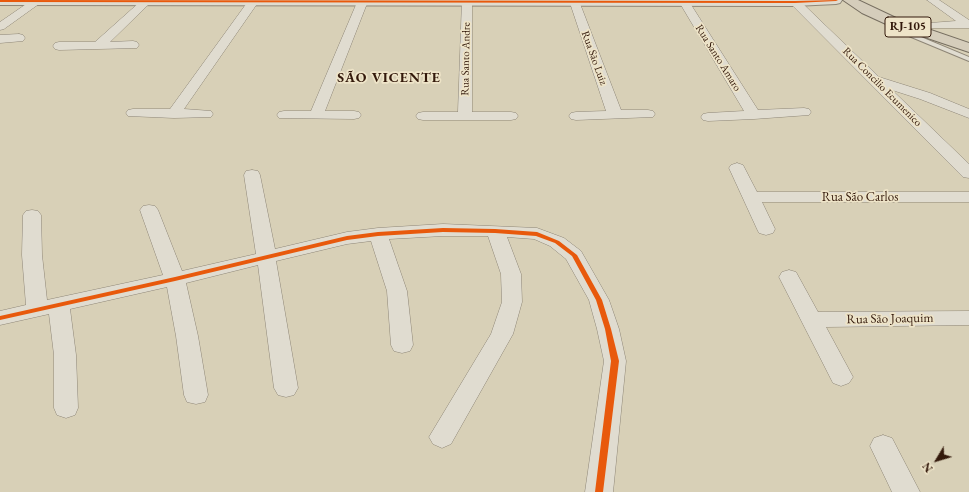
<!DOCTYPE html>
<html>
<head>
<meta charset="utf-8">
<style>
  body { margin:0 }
  #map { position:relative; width:969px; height:492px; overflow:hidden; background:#d8d0b7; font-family:"EB Garamond",serif }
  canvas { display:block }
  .north { position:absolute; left:917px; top:440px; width:40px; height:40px; -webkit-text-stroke:3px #eee4c8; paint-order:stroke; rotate:232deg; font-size:11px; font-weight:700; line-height:16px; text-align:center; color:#33190b }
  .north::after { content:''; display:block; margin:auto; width:14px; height:18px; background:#33190b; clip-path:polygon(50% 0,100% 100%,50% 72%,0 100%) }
</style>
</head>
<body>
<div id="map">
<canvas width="969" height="492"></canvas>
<div class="north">N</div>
</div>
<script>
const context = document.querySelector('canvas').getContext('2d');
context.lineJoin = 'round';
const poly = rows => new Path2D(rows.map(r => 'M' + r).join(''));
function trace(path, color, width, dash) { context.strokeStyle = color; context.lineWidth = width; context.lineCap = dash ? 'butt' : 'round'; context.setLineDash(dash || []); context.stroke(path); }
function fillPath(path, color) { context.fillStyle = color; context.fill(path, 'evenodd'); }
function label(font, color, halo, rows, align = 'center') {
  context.font = font + ' "EB Garamond",serif'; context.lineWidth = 3.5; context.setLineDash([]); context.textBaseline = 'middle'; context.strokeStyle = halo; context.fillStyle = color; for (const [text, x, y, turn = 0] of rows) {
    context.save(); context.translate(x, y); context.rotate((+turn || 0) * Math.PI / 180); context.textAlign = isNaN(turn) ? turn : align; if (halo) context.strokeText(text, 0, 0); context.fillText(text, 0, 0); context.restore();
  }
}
const service = poly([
  [889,20,893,20,897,27,969,57,969,61,892,29,888,21,889,20]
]);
const minor = poly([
  [32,0,43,1,4,29,0,30,0,22,32,0],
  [142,0,152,1,110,42,133,41,137,42,139,45,137,48,59,50,55,49,53,46,55,43,59,42,95,42,142,0],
  [249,0,259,1,184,109,211,111,213,114,211,117,174,118,128,116,126,113,128,110,133,109,170,109,249,0],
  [358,0,368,1,325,111,354,111,359,112,361,115,359,118,354,119,279,118,277,115,279,112,284,111,311,111,358,0],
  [462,0,472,1,472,112,511,112,516,113,518,116,516,119,511,120,423,120,418,119,416,116,418,113,423,112,458,112,462,0],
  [569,0,579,1,621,110,648,110,653,111,655,114,653,117,576,120,571,119,569,116,571,113,576,112,606,111,569,0],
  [678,0,688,0,758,110,804,108,809,109,811,112,809,115,754,119,708,121,703,120,701,117,703,114,708,113,744,111,678,0],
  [791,0,799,0,879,77,930,93,969,109,969,118,920,99,892,90,969,164,969,178,963,177,791,4,790,2,791,0],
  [927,0,939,0,969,20,969,28,926,28,924,26,926,24,930,23,956,21,927,0],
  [19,34,23,35,25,38,23,41,0,43,0,35,19,34],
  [737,163,743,165,757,192,969,192,969,202,762,202,775,229,773,233,766,235,759,233,757,229,729,168,731,165,737,163],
  [252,170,258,171,260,175,275,249,347,232,378,228,443,224,537,228,564,238,581,251,609,300,619,329,626,361,613,492,585,492,604,361,597,329,589,300,566,259,550,246,534,239,507,237,521,274,522,302,513,334,451,444,442,448,433,444,429,437,491,334,502,302,501,274,488,236,443,236,389,239,407,291,413,345,410,351,402,353,394,351,391,345,387,291,371,241,347,244,276,261,298,388,294,395,286,397,278,395,274,388,258,265,186,283,198,336,208,395,205,402,196,404,187,402,184,395,176,336,167,287,70,309,76,355,78,408,75,415,66,418,57,415,54,408,54,355,49,314,0,325,0,311,26,305,22,255,23,215,26,211,32,210,38,211,41,215,42,255,47,300,163,275,140,210,143,206,149,205,155,206,158,210,182,271,256,254,244,175,246,171,252,170],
  [789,270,796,272,818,312,969,311,969,325,826,327,853,377,849,383,841,386,833,383,779,277,782,272,789,270],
  [883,435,892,438,920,492,892,492,870,446,874,438,883,435]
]);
const tertiary = poly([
  [0,0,842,0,840,3,836,4,795,6,0,5,0,0]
]);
const primary = poly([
  [843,0,858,0,896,18,969,43,969,52,886,24,862,13,843,0]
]);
trace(service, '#8e8677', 2);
trace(minor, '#8e8677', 1);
trace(tertiary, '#8e8677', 2);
trace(primary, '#766e60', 2);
fillPath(service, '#e0dcd0');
fillPath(minor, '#e0dcd0');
fillPath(tertiary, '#e0dcd0');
fillPath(primary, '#d5cdbb');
fillPath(poly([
  [0,0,795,1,838,0,836,1,795,3,0,2,0,0],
  [443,228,495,229,537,232,559,241,577,255,602,300,611,329,619,361,603,492,595,492,611,361,605,329,596,300,572,256,555,243,536,236,495,233,443,232,378,236,347,240,175,281,0,320,0,316,175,277,347,236,378,232,443,228]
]), '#e8590c');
label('11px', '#33190b', '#eee4c8', [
  ["Rua Sāo Luiz",594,58,70],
  ["Rua Santo Amaro",718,58,58],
  ["Rua Santo Andre",466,59,-89],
  ["Rua Concilio Ecumenico",882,87,45]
]);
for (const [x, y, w] of [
  [908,27,46]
]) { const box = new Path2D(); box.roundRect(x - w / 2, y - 10, w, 20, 3); context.fillStyle = '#eee4c8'; context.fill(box); trace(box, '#33190b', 1); }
label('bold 12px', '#33190b', null, [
  ["RJ-105",908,27]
]);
label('13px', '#33190b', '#eee4c8', [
  ["Rua São Carlos",860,197],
  ["Rua Sāo Joaquim",890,319,-1]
]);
context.letterSpacing = '1px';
label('bold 14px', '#33190b', '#eee4c8', [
  ["SÃO VICENTE",389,78]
]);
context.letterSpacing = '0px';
</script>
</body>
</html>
